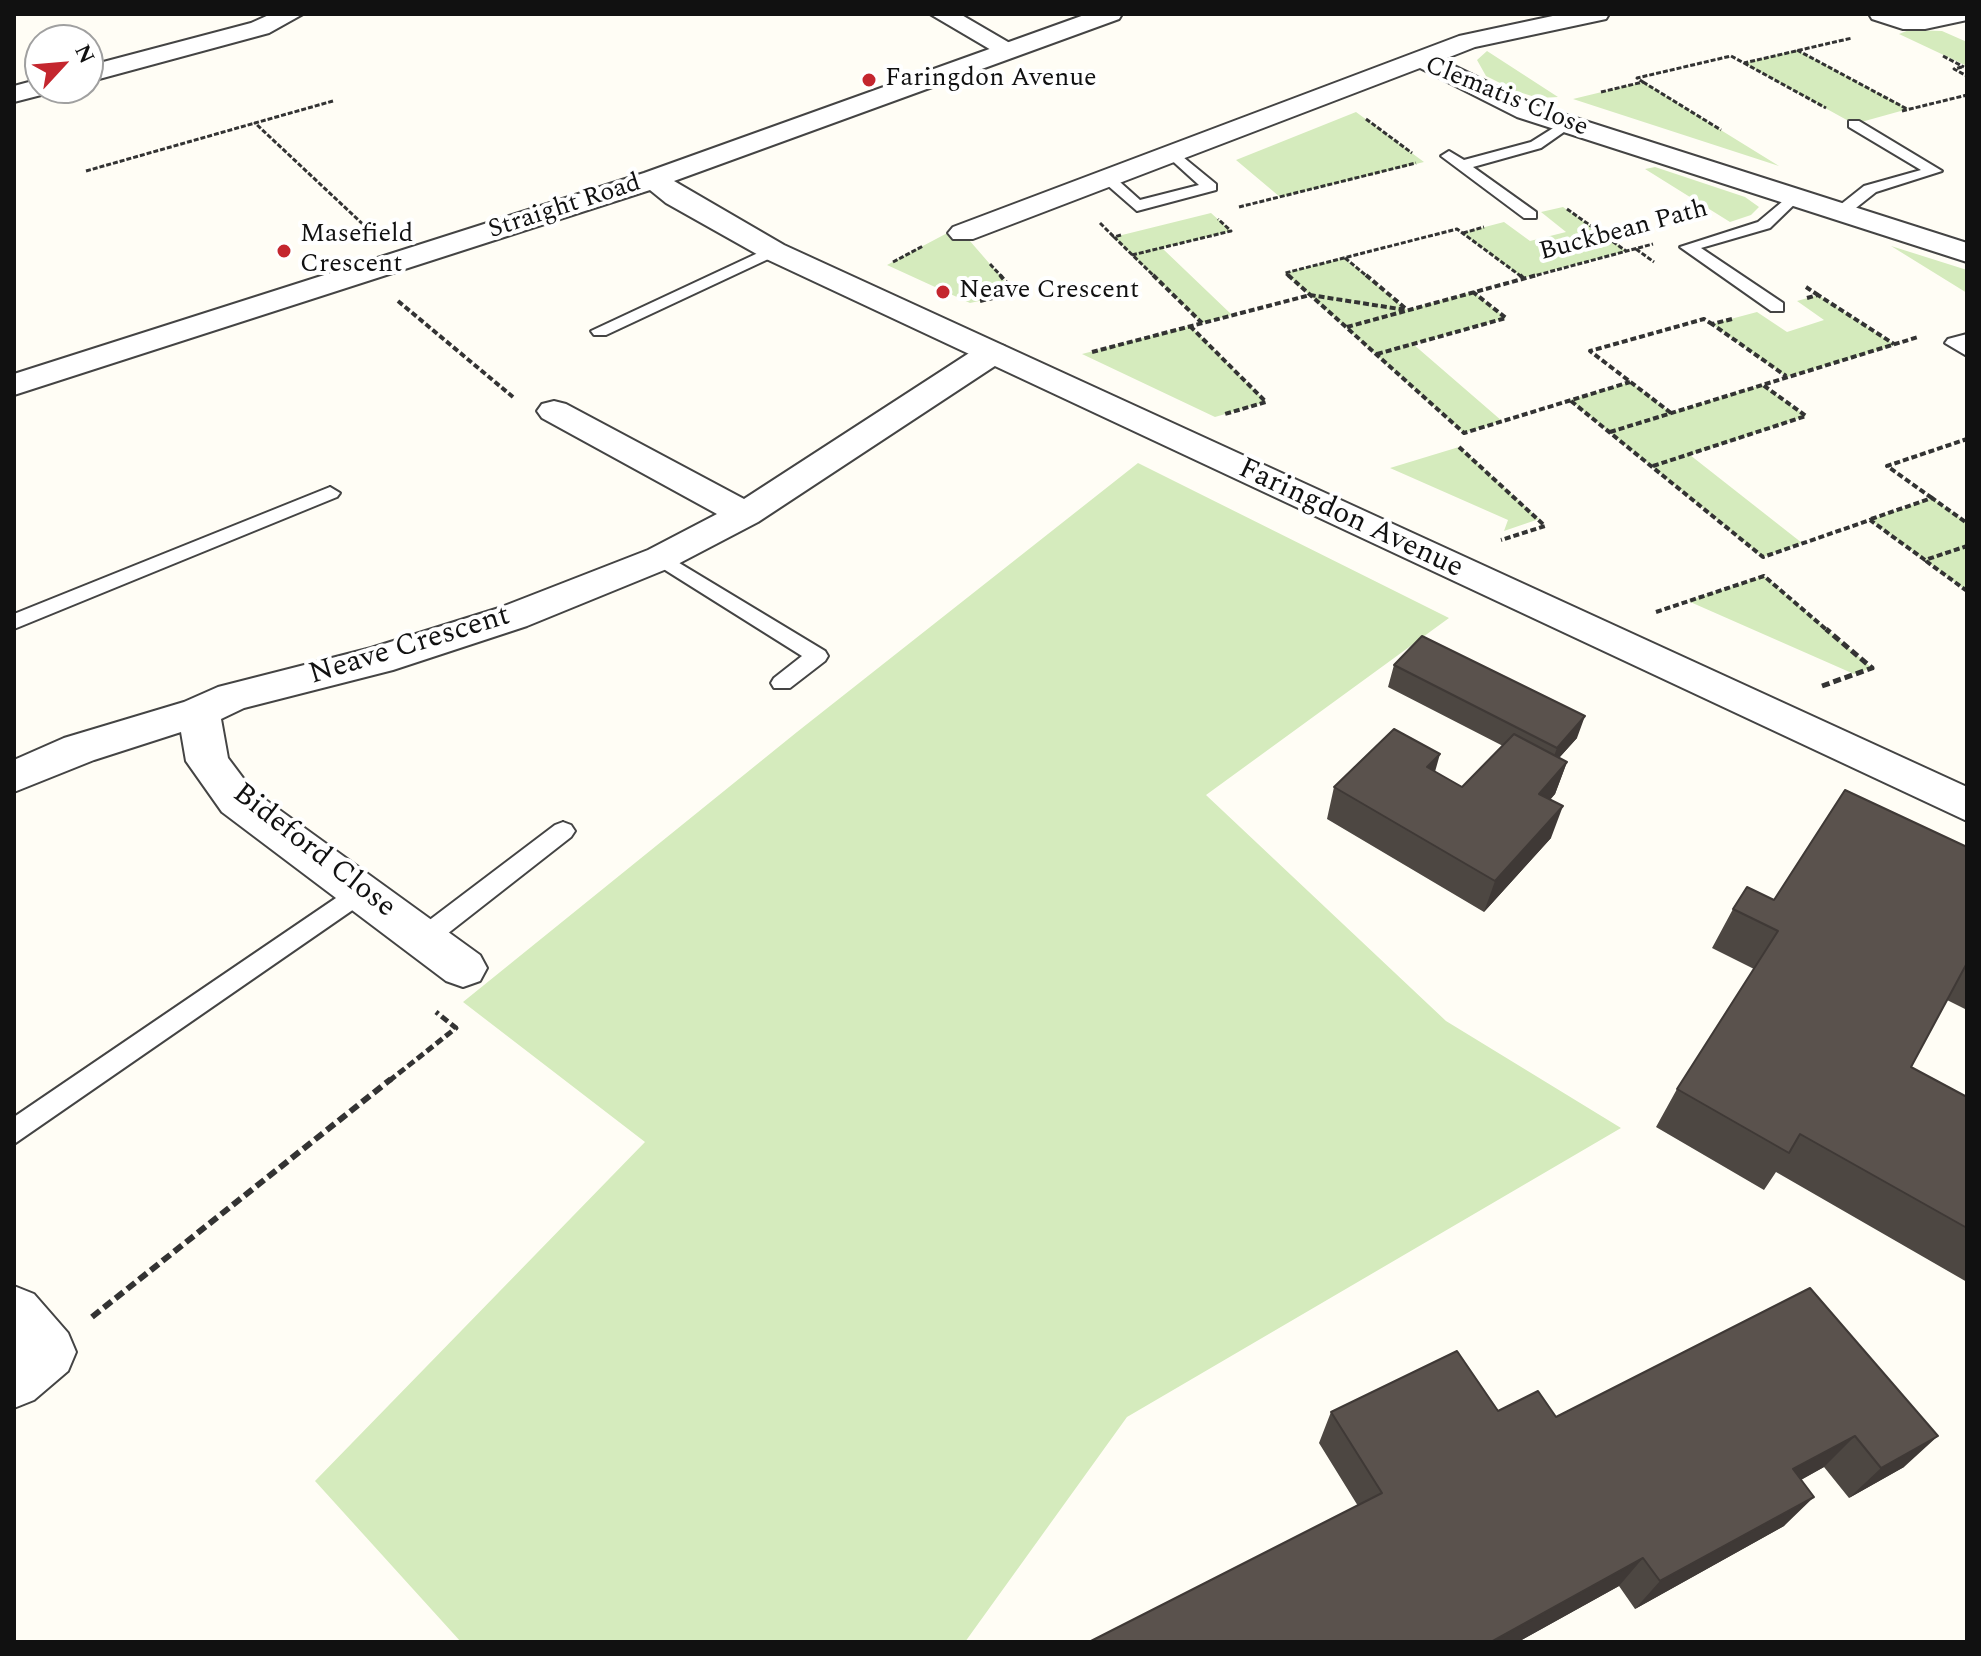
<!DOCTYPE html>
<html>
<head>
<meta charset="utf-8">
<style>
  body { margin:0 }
  #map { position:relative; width:1981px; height:1656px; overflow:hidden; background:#fffdf5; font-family:Spectral,serif }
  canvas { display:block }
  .frame { position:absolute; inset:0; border:16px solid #111; pointer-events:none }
  .north { position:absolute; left:24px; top:24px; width:80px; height:80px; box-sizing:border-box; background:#fff; border:2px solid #a0a0a0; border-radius:50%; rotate:64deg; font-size:22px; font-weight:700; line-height:32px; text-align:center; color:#111 }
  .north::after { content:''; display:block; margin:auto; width:28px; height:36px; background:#c4262e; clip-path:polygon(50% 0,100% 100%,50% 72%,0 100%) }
</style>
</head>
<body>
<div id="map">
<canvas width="1981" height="1656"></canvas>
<div class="frame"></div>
<div class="north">N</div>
</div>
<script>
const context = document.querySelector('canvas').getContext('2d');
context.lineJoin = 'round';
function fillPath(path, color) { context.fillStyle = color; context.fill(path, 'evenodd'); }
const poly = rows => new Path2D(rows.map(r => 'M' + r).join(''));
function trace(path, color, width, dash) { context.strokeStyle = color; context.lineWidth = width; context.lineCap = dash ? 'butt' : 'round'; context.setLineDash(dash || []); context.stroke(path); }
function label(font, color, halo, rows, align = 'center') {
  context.font = font + ' Spectral,serif'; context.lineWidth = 8; context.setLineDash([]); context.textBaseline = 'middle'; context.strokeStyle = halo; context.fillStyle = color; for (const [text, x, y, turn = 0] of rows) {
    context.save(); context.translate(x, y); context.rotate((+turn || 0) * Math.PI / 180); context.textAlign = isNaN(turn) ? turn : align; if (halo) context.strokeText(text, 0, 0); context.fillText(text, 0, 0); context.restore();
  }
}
fillPath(poly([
  [1909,30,1942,31,1967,42,1967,66,1899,34],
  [1797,50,1908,109,1854,124,1744,63],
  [1487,51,1558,97,1538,98,1516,91,1486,76,1477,60],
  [1643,82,1779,166,1573,99],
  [1356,112,1424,162,1280,197,1236,160],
  [1655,167,1745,197,1759,207,1751,215,1730,222,1645,169],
  [1563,207,1626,251,1523,278,1462,233,1504,222,1530,241,1566,232,1541,212],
  [1211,213,1231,231,1162,248,1232,315,1202,323,1114,237],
  [953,230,963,233,1015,293,970,303,887,265],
  [1891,246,1967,270,1967,293],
  [1344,258,1407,310,1473,292,1506,318,1413,344,1502,421,1464,433,1285,273],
  [1818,295,1895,345,1787,377,1712,324,1757,312,1787,332,1824,320,1797,301],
  [1190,326,1266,402,1215,417,1082,354],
  [1630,382,1671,413,1762,385,1806,416,1690,455,1802,543,1763,557,1570,400],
  [1459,447,1539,519,1504,531,1508,520,1390,468],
  [1138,463,1449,618,1206,795,1446,1021,1621,1128,1127,1417,965,1642,461,1642,315,1481,645,1142,463,1002,797,732],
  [1932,498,1967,523,1967,591,1870,520],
  [1764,576,1872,668,1854,674,1688,601]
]), '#d5ebbd');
const service = poly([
  [1566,120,1571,121,1571,127,1541,148,1473,167,1536,212,1536,218,1524,218,1441,156,1449,151,1464,160,1531,142,1566,120],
  [1849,121,1859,121,1942,171,1876,192,1847,215,1835,215,1835,209,1864,186,1921,170,1849,127,1849,121],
  [1172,148,1216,184,1216,190,1137,211,1098,177,1111,174,1140,200,1199,185,1167,156,1164,153,1172,148],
  [1795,191,1803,196,1770,228,1701,248,1783,303,1783,311,1771,311,1680,247,1758,222,1795,191],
  [773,246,781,251,779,254,606,335,594,335,591,331,773,246],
  [1967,334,1967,356,1945,343,1948,339,1967,334],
  [330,487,340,493,337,497,14,629,14,614,330,487],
  [661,552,825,651,828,656,825,661,790,688,774,688,771,683,774,678,802,656,654,563,651,558,654,553,661,552],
  [563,822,571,825,575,831,571,837,433,945,424,948,415,945,411,938,415,931,555,825,563,822],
  [361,881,370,884,373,891,370,898,14,1144,14,1117,361,881]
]);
const minor = poly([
  [271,14,303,14,269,33,88,82,88,66,251,23,271,14],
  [930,14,960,14,1020,49,1016,54,998,54,930,14],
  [1562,14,1609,14,1606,19,1475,47,1442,60,1535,105,1967,243,1967,262,1517,117,1420,68,973,239,953,239,948,233,953,227,1459,36,1562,14],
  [1869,14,1967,14,1967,20,1925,29,1903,29,1872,19,1869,14],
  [40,79,40,88,52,88,49,93,14,102,14,86,40,79],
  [992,343,1004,346,1008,353,1004,360,758,522,674,566,527,626,393,670,244,708,221,719,228,758,252,790,480,955,487,968,480,981,463,987,446,981,222,812,186,761,181,732,94,760,14,792,14,760,64,738,184,702,218,687,371,648,499,608,648,550,717,514,542,418,537,411,542,404,554,401,566,404,744,499,980,346,992,343],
  [14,1286,34,1294,68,1333,76,1352,68,1371,34,1400,14,1408,14,1286]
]);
const tertiary = poly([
  [1087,14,1122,14,1119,19,674,181,784,245,1967,787,1967,821,762,257,666,203,650,190,14,395,14,374,644,173,1087,14]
]);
trace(service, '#444', 4);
trace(minor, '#444', 4);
trace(tertiary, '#444', 4);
trace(poly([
  [1797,50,1907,109],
  [1943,56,1964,67],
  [1744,63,1826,108],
  [1962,67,1954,69,1967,76],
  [1643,82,1721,130],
  [1601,92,1643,82,1637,78,1731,56,1744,63,1852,38],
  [333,101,255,123,368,229],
  [1902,111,1967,95],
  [1366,119,1412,153],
  [86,171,255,123],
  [1239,207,1416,163],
  [1567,209,1626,251],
  [1100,223,1114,237],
  [1463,233,1484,227],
  [1121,235,1114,237,1155,277],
  [1636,249,1654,262],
  [1132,255,1231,231,1218,219],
  [1345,258,1368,277],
  [893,262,923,246],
  [990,264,1002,277],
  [1290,277,1285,273,1457,229,1522,277],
  [1530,277,1653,244]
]), '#333', 3, [5, 2]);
trace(poly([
  [1153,275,1202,323],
  [1288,275,1464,433,1630,382],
  [1366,275,1405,308],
  [1520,275,1523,278],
  [1806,287,1818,295],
  [1807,298,1818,295,1894,344],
  [398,301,513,397],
  [980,301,1015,293,1000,275],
  [1732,319,1712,324,1786,376],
  [1190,326,1266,402,1225,414],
  [1347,327,1537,275],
  [1092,352,1310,295,1406,310],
  [1377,354,1506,318,1473,292],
  [1571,401,1763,557,1870,520,1925,560,1967,546],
  [1671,413,1590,351,1704,319,1712,324],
  [1610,432,1918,337],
  [1459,447,1545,526,1501,540],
  [1653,466,1806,416,1763,385],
  [1932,498,1887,466,1967,439],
  [1871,519,1932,498,1967,523],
  [1926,561,1967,591],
  [1656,612,1764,576,1828,631]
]), '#333', 4, [6, 3]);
trace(poly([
  [1822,686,1872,668,1826,629],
  [389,1081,456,1028,436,1012]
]), '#333', 5, [8, 4]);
trace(poly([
  [92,1317,391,1079]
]), '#333', 6, [10, 5]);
fillPath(service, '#fff');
fillPath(minor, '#fff');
fillPath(tertiary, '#fff');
fillPath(poly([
  [1394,665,1577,738,1559,758,1567,762,1555,794,1550,800,1551,838,1484,912,1327,819,1334,787,1435,772,1462,787,1503,746,1388,687],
  [1967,847,1967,1010,1947,1000,1911,1067,1967,1097,1967,1282,1776,1172,1764,1190,1656,1127,1677,1089,1754,969,1712,948,1733,909,1774,900],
  [1810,1288,1904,1467,1849,1498,1824,1467,1801,1480,1784,1526,1635,1609,1619,1586,1518,1642,1089,1642,1358,1506,1319,1443,1331,1412,1498,1411,1556,1417]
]), '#4d4742');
fillPath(poly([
  [1585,716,1577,738,1549,769,1557,748],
  [1440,754,1431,786,1427,767],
  [1567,762,1555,794,1527,825,1539,794],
  [1563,806,1551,838,1484,912,1495,881],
  [1855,1436,1824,1467,1764,1500,1793,1469],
  [1938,1436,1904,1467,1849,1498,1881,1468],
  [1814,1497,1784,1526,1635,1609,1660,1581],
  [1643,1558,1619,1586,1518,1642,1491,1642]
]), '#3f3936');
const building = poly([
  [1422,636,1585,716,1557,748,1394,665,1422,636],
  [1394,729,1440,754,1427,767,1462,787,1514,734,1567,762,1539,794,1563,806,1495,881,1334,787,1394,729],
  [1845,790,1967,847,1967,963,1911,1067,1967,1097,1967,1228,1800,1134,1789,1153,1677,1089,1778,931,1733,909,1747,887,1774,900,1845,790],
  [1810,1288,1938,1436,1881,1468,1855,1436,1793,1469,1814,1497,1660,1581,1643,1558,1491,1642,1089,1642,1382,1493,1331,1412,1457,1351,1498,1411,1538,1391,1556,1417,1810,1288]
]);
fillPath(building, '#5a524d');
trace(building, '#3f3936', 2);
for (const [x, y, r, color] of [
  [869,80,8,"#c4262e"],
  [284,251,8,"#c4262e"],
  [943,292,8,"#c4262e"]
]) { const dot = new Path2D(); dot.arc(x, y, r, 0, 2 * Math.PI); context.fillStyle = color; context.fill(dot); trace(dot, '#fff', 3); }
label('26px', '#111', '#fff', [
  ["Faringdon Avenue",885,80],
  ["Masefield",300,236],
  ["Crescent",300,266],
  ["Neave Crescent",959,292]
], 'left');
label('26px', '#111', '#fff', [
  ["Clematis Close",1506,98,22],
  ["Straight Road",565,208,-18],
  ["Buckbean Path",1624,232,-15]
]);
label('30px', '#111', '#fff', [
  ["Faringdon Avenue",1350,520,25],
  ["Neave Crescent",410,647,-17],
  ["Bideford Close",313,852,38]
]);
</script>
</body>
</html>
